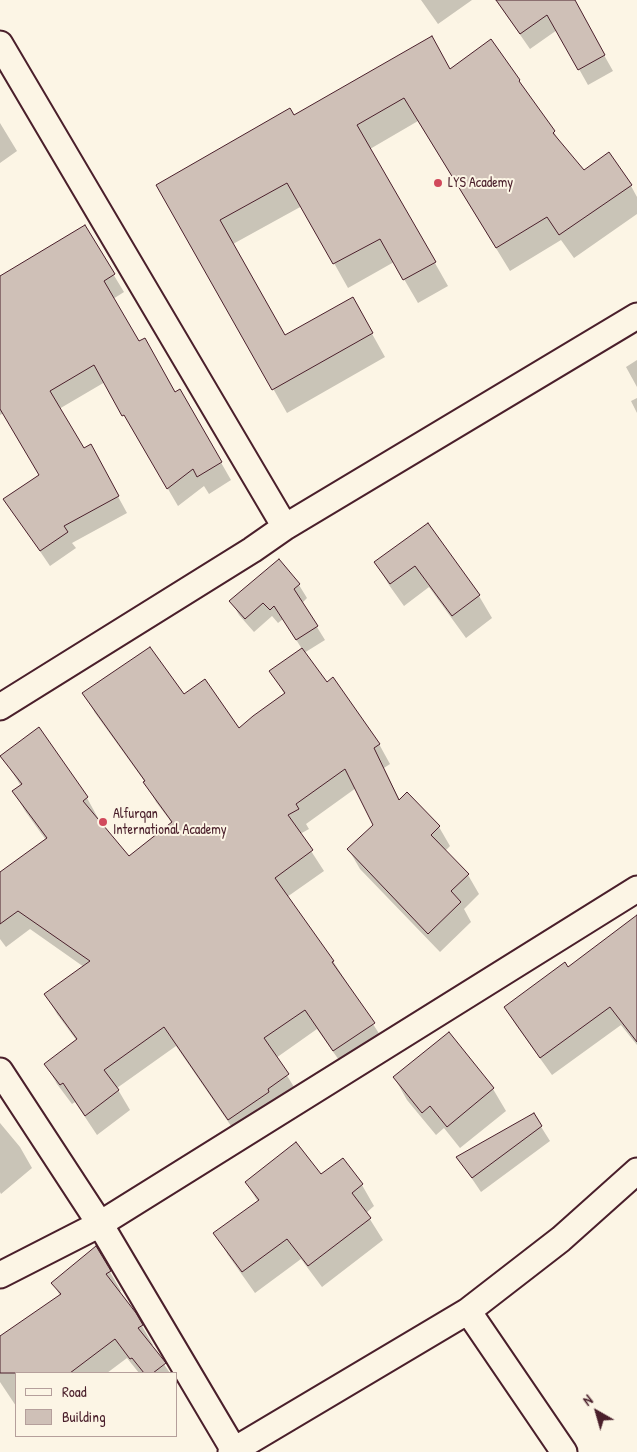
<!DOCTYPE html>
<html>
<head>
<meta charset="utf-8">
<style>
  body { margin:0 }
  #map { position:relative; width:637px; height:1452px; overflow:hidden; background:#fcf5e5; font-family:"Patrick Hand",sans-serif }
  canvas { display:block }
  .legend { position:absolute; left:15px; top:1372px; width:162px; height:65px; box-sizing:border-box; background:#fcf5e5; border:1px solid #b59f9b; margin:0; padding:6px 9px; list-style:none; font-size:15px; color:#4a1f2b }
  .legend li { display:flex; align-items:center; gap:10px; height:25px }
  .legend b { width:25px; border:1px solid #b59f9b }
  .north { position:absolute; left:572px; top:1387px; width:50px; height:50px; -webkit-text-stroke:4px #fcf5e5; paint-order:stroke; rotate:322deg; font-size:14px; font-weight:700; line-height:20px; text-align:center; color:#4a1f2b }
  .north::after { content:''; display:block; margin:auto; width:18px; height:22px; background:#4a1f2b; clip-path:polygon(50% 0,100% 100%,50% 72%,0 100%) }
</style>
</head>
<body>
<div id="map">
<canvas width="637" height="1452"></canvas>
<ul class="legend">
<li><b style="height:6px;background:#fcf5e5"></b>Road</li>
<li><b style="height:14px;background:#cfc0b7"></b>Building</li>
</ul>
<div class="north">N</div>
</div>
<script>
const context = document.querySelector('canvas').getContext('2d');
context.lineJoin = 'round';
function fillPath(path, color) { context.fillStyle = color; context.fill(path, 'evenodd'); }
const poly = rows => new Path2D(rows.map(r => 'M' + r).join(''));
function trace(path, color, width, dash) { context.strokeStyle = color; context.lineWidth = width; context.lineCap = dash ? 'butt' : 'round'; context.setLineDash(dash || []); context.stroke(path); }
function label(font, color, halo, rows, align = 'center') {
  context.font = font + ' "Patrick Hand",sans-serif'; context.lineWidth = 4; context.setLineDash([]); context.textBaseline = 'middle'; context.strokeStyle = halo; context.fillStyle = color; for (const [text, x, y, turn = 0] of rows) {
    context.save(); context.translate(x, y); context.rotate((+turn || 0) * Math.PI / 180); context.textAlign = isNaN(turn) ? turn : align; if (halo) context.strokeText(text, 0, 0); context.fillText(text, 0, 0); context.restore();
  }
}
fillPath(poly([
  [421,0,472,0,438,24],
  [496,0,573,0,613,71,588,85,557,30,530,49],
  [450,70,554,132,562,146,583,171,631,186,637,197,637,214,574,258,561,240,510,271,418,121,370,149,448,286,418,303,394,262,348,288,302,206,233,244,285,337,352,298,385,357,287,413,157,185,294,117],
  [0,123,17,151,0,163],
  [84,226,124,292,113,299,139,342,175,394,180,391,231,480,209,494,204,486,178,506,105,382,59,409,83,450,99,462,127,513,72,543,76,548,50,566,5,500,41,475,30,398,0,415,0,278],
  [637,360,637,387,626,367],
  [637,398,637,413,631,401],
  [428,525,479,596,492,618,466,638,429,587,404,606,389,585,376,563],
  [299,585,307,598,302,603,325,640,304,653,326,684,379,744,390,764,384,768,400,801,439,827,450,846,445,851,468,875,479,894,464,909,471,922,440,952,360,869,349,850,375,825,356,788,306,824,309,829,300,834,324,871,287,897,333,961,385,1043,346,1070,317,1029,276,1058,299,1095,240,1139,176,1046,117,1088,130,1110,97,1135,75,1102,72,1104,57,1084,46,1065,77,1041,57,1014,46,995,84,967,30,929,6,947,0,939,0,874,46,840,25,811,14,792,21,786,2,756,38,729,87,798,98,818,96,819,128,857,172,823,156,802,145,782,95,713,84,693,184,696,239,730,285,695,271,671,302,649,283,619,278,623,272,616,254,632,239,615,231,601],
  [637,916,637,1045,621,1025,552,1075,516,1025,505,1007,568,968],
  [449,1033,493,1089,506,1111,460,1148,444,1128,436,1135,407,1100,394,1077],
  [533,1114,550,1141,481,1192,458,1158],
  [0,1123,20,1147,32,1168,1,1194,0,1192],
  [342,1160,362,1185,374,1206,366,1213,383,1240,322,1287,301,1259,255,1293,228,1255,215,1233,258,1202,246,1182,321,1176],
  [96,1248,121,1291,119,1293,135,1314,153,1345,151,1346,170,1373,139,1373,127,1358,107,1373,16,1373,16,1406,0,1382,0,1338,60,1296,53,1283]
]), '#0003');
const building = poly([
  [496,0,575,0,605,55,578,70,547,15,520,34,496,0],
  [432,36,450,69,491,39,520,80,519,81,555,131,553,133,584,170,609,152,632,185,559,235,547,217,496,248,404,98,357,125,436,262,403,280,380,239,333,264,287,183,220,220,285,335,353,297,373,333,272,390,156,185,290,108,294,115,432,36],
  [85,225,115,274,104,281,139,341,145,338,175,392,180,389,222,462,197,477,193,469,167,489,124,415,122,416,94,365,50,391,84,448,91,444,119,496,64,526,68,532,40,551,3,499,39,475,0,409,0,276,85,225],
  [428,523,480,595,452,616,415,566,390,584,374,562,428,523],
  [279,559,300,584,294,589,318,626,296,640,274,606,270,610,263,603,245,619,229,601,279,559],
  [150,647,184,694,205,679,239,728,253,716,285,693,269,671,302,648,327,682,333,677,380,744,374,748,399,800,407,792,440,826,431,835,469,874,451,891,461,902,428,934,347,849,373,825,345,769,296,804,299,809,288,815,313,850,275,878,334,961,332,962,375,1023,333,1051,305,1010,264,1038,289,1074,268,1089,269,1092,228,1120,164,1027,104,1070,119,1090,85,1116,63,1083,60,1085,44,1064,77,1039,44,994,90,961,18,911,0,924,0,872,47,838,12,791,22,784,0,756,39,727,88,797,83,801,129,856,172,822,143,782,145,781,82,693,150,647],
  [637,915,637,1042,610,1007,540,1058,504,1007,565,962,568,967,637,915],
  [449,1032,494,1088,447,1127,430,1106,422,1113,393,1077,449,1032],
  [534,1113,542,1126,472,1178,456,1157,534,1113],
  [296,1142,321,1174,343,1158,363,1184,352,1193,371,1218,308,1266,287,1239,242,1272,213,1233,259,1200,245,1182,296,1142],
  [96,1246,111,1271,106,1274,136,1313,143,1325,138,1328,166,1363,153,1373,144,1373,132,1358,130,1359,115,1339,70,1373,0,1373,0,1336,61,1294,51,1283,96,1246]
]);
fillPath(building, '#cfc0b7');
trace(building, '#4a1f2b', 1);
const minor = poly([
  [0,44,285,527],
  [0,707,252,550,285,527,637,316],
  [0,1071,100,1224,235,1452],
  [0,1275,100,1224,637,889],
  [468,1311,564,1452],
  [231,1452,468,1311,561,1239,637,1171]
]);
trace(minor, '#4a1f2b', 29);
trace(minor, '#fcf5e5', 25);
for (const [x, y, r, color] of [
  [438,183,5,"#d1495b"],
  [103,822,5,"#d1495b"]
]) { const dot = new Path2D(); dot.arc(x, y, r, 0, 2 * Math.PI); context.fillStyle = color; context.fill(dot); trace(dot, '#fcf5e5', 2); }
label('14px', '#4a1f2b', '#fcf5e5', [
  ["LYS Academy",448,183],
  ["Alfurqan",113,814],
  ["International Academy",113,830]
], 'left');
</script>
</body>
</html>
